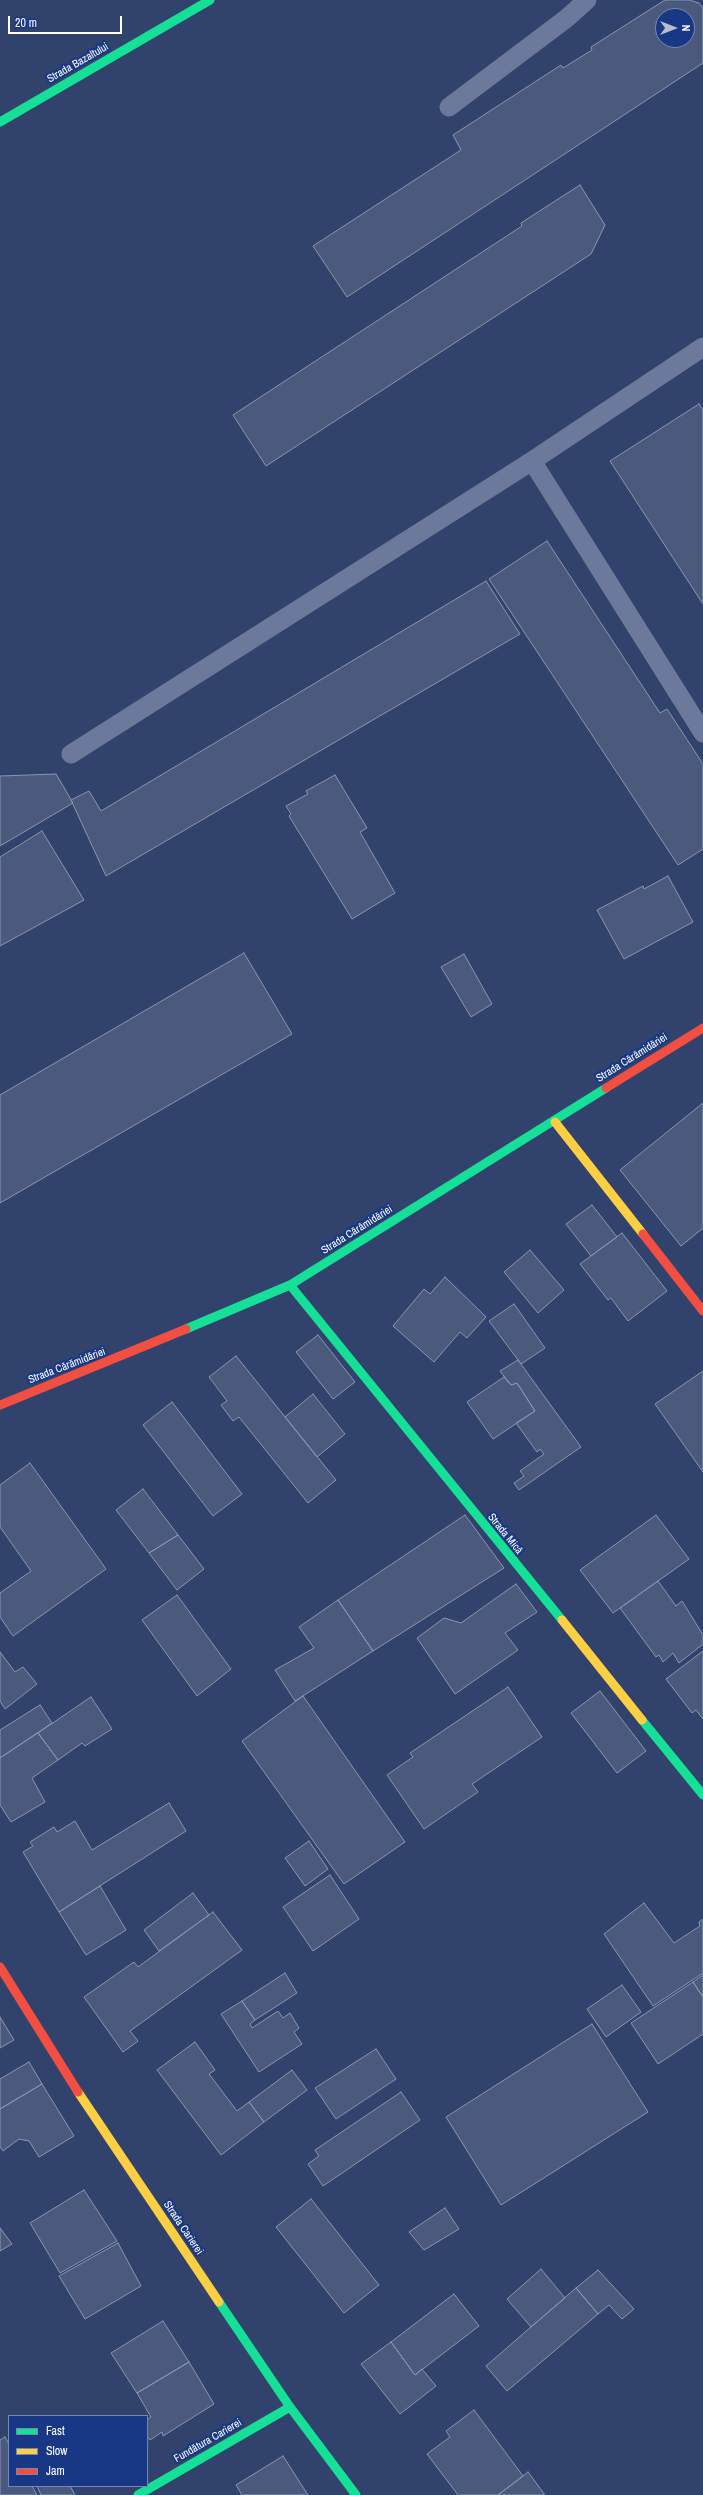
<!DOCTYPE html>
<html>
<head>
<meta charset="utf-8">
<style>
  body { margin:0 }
  #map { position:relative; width:703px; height:2495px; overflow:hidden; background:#31426d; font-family:"Archivo Narrow",sans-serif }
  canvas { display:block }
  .legend { position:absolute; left:8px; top:2415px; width:140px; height:72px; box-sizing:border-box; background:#183886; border:1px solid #7488b6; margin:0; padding:5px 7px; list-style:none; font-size:12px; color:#fff }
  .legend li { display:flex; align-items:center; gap:8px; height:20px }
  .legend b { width:20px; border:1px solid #7488b6 }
  .north { position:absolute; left:655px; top:8px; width:40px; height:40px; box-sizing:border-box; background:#183886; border:1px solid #7488b6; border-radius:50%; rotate:90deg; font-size:11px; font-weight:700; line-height:16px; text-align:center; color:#fff }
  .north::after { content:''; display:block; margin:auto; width:14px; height:18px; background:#b7bdcc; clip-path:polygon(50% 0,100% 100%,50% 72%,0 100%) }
  .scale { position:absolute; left:8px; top:16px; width:114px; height:18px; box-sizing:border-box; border:2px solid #fff; border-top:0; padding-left:5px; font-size:12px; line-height:14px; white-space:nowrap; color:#fff; -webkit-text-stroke:3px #183886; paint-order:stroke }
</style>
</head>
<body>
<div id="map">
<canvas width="703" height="2495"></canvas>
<ul class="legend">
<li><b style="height:5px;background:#16e098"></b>Fast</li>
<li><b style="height:5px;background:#ffcf43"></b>Slow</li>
<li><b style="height:5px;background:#f24e42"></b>Jam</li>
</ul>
<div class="north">N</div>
<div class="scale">20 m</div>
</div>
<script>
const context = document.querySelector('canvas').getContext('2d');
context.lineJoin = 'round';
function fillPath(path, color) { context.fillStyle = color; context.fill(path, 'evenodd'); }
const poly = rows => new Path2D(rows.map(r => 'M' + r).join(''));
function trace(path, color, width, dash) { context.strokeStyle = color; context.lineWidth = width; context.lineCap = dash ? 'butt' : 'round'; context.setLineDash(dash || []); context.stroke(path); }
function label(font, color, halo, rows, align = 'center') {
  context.font = font + ' "Archivo Narrow",sans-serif'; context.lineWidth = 4; context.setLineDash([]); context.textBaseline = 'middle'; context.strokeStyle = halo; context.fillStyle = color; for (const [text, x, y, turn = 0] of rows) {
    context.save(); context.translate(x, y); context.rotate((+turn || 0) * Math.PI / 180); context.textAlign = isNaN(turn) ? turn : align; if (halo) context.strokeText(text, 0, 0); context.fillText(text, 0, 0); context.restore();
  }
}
const building = poly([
  [665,0,689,0,699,3,703,8,703,63,347,297,313,246,461,150,453,135,561,65,563,68,592,50,591,47,665,0],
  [663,16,687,16,687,40,663,40,663,16],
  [580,185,605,225,591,254,266,466,233,415,522,226,521,223,580,185],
  [699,404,703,410,703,604,610,461,699,404],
  [547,541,660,713,667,709,703,764,703,849,678,865,489,579,547,541],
  [486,581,520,634,106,876,71,800,89,791,101,811,486,581],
  [56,774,73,803,0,846,0,776,56,774],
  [335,775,367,828,360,832,395,893,352,919,289,816,291,814,286,806,308,794,306,791,335,775],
  [42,831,84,900,0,946,0,857,42,831],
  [668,876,693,922,624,959,597,910,643,886,644,889,668,876],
  [244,953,292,1034,0,1203,0,1095,244,953],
  [464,954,492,1004,471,1017,441,967,464,954],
  [703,1103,703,1228,681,1246,620,1170,703,1103],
  [592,1205,617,1237,591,1256,566,1224,592,1205],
  [622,1233,667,1291,628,1321,611,1298,608,1300,580,1264,622,1233],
  [530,1250,564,1290,538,1313,504,1272,530,1250],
  [445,1277,486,1317,467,1338,460,1332,434,1362,393,1326,424,1289,430,1294,445,1277],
  [514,1304,545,1348,521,1364,489,1321,514,1304],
  [318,1335,355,1382,333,1399,296,1352,318,1335],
  [236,1356,336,1480,308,1503,239,1417,233,1421,221,1405,227,1401,209,1377,236,1356],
  [518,1360,581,1447,519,1490,514,1483,524,1476,520,1471,544,1454,540,1449,537,1452,516,1423,535,1411,517,1383,511,1385,500,1371,518,1360],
  [703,1371,703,1472,655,1404,703,1371],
  [504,1377,511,1385,517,1383,535,1411,493,1439,467,1402,504,1377],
  [313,1394,345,1434,317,1457,285,1417,313,1394],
  [172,1402,242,1494,213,1516,143,1425,172,1402],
  [30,1463,106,1569,13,1636,0,1617,0,1593,31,1571,0,1527,0,1485,30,1463],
  [143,1489,178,1535,149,1553,116,1510,143,1489],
  [465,1515,504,1568,373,1651,338,1600,465,1515],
  [656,1515,689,1559,613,1613,580,1570,656,1515],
  [178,1535,204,1569,177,1590,149,1553,178,1535],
  [658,1581,676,1606,682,1601,703,1635,703,1644,679,1663,673,1653,663,1662,659,1655,656,1657,620,1608,658,1581],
  [516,1584,537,1612,505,1633,518,1650,455,1694,417,1638,444,1618,461,1623,516,1584],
  [177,1595,231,1669,197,1696,142,1620,177,1595],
  [338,1600,373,1651,295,1701,275,1670,314,1648,299,1627,338,1600],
  [703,1651,703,1719,696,1710,692,1713,666,1679,703,1651],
  [0,1652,15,1672,23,1667,37,1684,5,1709,0,1701,0,1652],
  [508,1687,542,1737,472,1784,478,1792,424,1829,387,1775,413,1757,410,1753,508,1687],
  [600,1691,646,1751,617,1773,571,1713,600,1691],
  [303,1696,405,1842,344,1884,242,1741,303,1696],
  [91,1697,112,1729,85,1746,82,1743,58,1760,38,1733,91,1697],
  [40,1705,52,1723,0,1758,0,1730,40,1705],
  [38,1733,58,1760,32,1778,45,1802,11,1822,0,1805,0,1758,38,1733],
  [169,1803,186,1831,59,1912,23,1852,33,1846,30,1842,54,1827,57,1832,75,1821,92,1850,169,1803],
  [309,1841,328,1869,305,1886,285,1858,309,1841],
  [330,1875,359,1919,313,1951,283,1907,330,1875],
  [100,1886,126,1930,86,1955,59,1912,100,1886],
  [193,1893,209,1915,159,1951,144,1930,193,1893],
  [644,1903,674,1943,700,1926,699,1922,703,1919,703,1973,653,2006,604,1934,644,1903],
  [213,1912,242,1950,130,2031,138,2041,123,2052,84,1997,134,1962,138,1967,213,1912],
  [285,1973,297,1993,255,2020,242,2001,285,1973],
  [703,1975,703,1997,693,1982,703,1975],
  [693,1982,703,1997,703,2034,658,2064,631,2023,693,1982],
  [622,1985,641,2012,606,2037,587,2009,622,1985],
  [242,2001,255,2020,250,2024,252,2028,278,2011,283,2018,290,2013,299,2028,294,2032,302,2044,259,2072,221,2014,242,2001],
  [0,2017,14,2040,0,2048,0,2017],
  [592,2024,648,2112,501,2205,446,2117,592,2024],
  [195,2042,215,2070,209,2074,237,2111,249,2102,264,2122,221,2155,157,2070,195,2042],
  [376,2049,396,2079,336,2119,315,2088,376,2049],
  [29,2062,42,2084,0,2109,0,2079,29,2062],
  [292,2070,307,2090,264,2122,249,2102,292,2070],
  [42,2084,74,2136,39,2157,29,2141,19,2139,3,2151,0,2147,0,2109,42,2084],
  [401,2092,420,2120,323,2186,308,2164,319,2156,315,2150,401,2092],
  [84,2190,117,2241,60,2273,30,2223,84,2190],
  [311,2199,379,2285,344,2313,276,2227,311,2199],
  [445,2208,459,2229,424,2250,409,2232,445,2208],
  [0,2228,12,2244,0,2251,0,2228],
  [118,2243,141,2286,85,2319,59,2276,118,2243],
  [541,2269,565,2298,531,2327,507,2299,541,2269],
  [598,2270,634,2309,622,2319,609,2305,598,2314,576,2288,598,2270],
  [576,2288,598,2314,507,2391,486,2366,576,2288],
  [454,2294,479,2326,415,2375,391,2342,454,2294],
  [163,2321,189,2362,137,2393,111,2353,163,2321],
  [391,2342,415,2375,422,2369,436,2386,400,2414,361,2364,391,2342],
  [189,2362,214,2404,163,2436,162,2432,150,2440,147,2436,147,2420,151,2417,137,2393,189,2362],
  [474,2410,523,2476,498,2495,458,2495,427,2454,450,2437,446,2431,474,2410],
  [5,2437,9,2444,9,2486,32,2486,37,2495,0,2495,0,2440,5,2437],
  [283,2456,308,2495,242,2495,236,2485,283,2456],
  [528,2472,545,2495,498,2495,523,2476,528,2472],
  [37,2486,70,2486,75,2495,41,2495,37,2486]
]);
fillPath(building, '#4b5a7c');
trace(building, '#8b96b0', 1);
trace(poly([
  [449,107,567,18,587,0],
  [532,461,703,733],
  [71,754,532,461,703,347]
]), '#6d799b', 19);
trace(poly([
  [0,122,210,0],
  [290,1285,562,1620],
  [186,1329,290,1285,606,1088],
  [642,1720,703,1795],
  [219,2302,290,2407,356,2495],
  [138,2495,290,2407]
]), '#16e098', 9);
trace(poly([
  [555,1122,643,1234],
  [562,1620,642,1720],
  [78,2092,219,2302]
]), '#ffcf43', 9);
trace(poly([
  [606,1088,703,1028],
  [643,1234,703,1311],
  [0,1405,186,1329],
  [0,1967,78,2092]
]), '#f24e42', 9);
label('11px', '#fff', '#183886', [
  ["Strada Bazaltului",78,63,-30],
  ["Strada Cărămidăriei",632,1058,-32],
  ["Strada Cărămidăriei",357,1230,-32],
  ["Strada Cărămidăriei",67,1366,-21],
  ["Strada Mică",505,1534,51],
  ["Strada Carierei",183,2228,56],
  ["Fundătura Carierei",208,2441,-30]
]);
</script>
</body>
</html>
